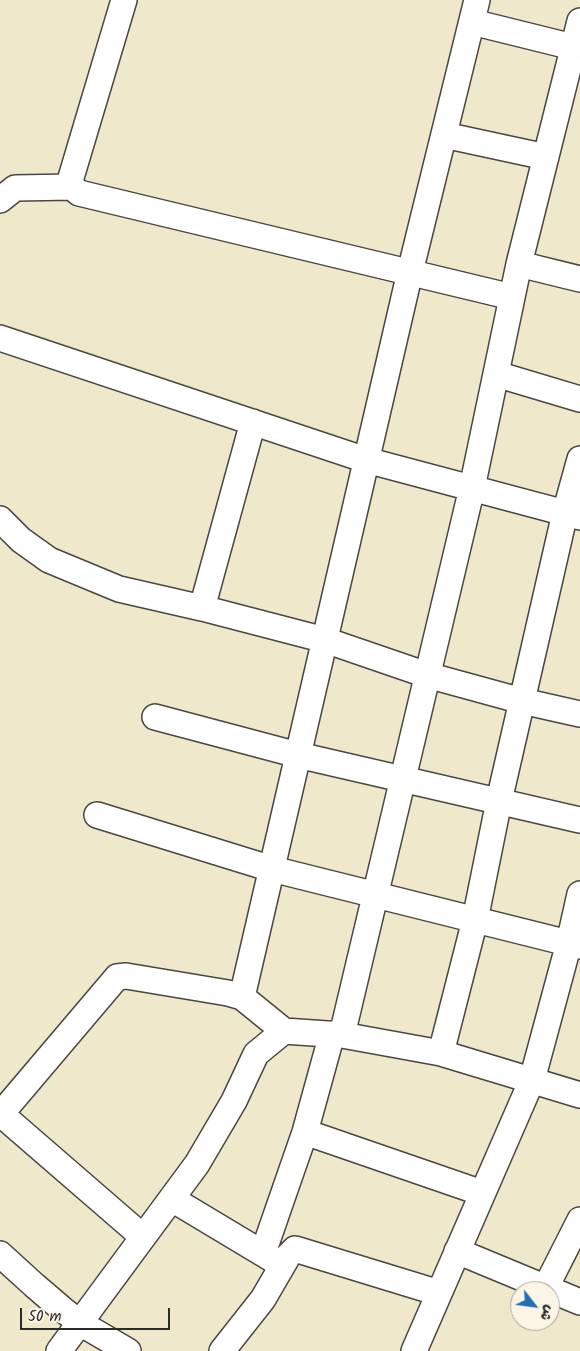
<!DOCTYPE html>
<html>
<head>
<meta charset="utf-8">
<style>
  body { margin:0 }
  #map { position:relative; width:580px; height:1351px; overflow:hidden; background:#f0e8cb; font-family:Kalam,"Playpen Sans Arabic",sans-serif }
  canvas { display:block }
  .north { position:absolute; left:510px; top:1281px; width:50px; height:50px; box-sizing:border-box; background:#fcf5e5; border:1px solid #a8a49b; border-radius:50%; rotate:120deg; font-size:14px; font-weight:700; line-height:20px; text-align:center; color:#2b2b2b }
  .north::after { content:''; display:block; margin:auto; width:18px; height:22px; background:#1f6fb2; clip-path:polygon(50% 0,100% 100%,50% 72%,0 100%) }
  .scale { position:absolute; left:20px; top:1308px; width:150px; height:22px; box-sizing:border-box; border:2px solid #2b2b2b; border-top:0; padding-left:6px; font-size:15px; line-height:18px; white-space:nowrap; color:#2b2b2b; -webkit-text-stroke:4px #fcf5e5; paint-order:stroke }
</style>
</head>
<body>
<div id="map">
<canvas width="580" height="1351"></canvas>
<div class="north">ش</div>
<div class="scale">50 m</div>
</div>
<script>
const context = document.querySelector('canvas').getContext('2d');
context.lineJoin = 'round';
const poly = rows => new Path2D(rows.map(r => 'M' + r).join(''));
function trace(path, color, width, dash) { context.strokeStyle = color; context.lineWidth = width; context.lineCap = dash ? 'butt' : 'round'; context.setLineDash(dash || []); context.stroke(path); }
const minor = poly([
  [124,0,70,181,72,187,79,193,512,297],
  [472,22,573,47],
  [444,135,546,157],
  [0,200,15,188,72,187],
  [519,264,580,279],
  [0,338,366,460,580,517],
  [496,374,580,399],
  [0,519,21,540,49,560,119,589,202,608,325,640,427,675,522,701,580,714],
  [202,608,253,422],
  [155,717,298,755,580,820],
  [97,815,272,869,580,946],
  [242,997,410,272,477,0],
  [342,1035,472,488,519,264,580,21],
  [441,1053,475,920,499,801,565,513,580,459],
  [1,1114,143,1237],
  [0,1115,117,977,126,976,228,993,242,997,284,1031],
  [305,1132,482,1193],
  [172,1199,277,1262],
  [457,1251,580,1302],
  [263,1253,305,1132,332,1034],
  [0,1254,34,1285,62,1309,80,1323,128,1351],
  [546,1287,580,1220],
  [59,1351,197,1164,234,1101,256,1054,284,1031,342,1035,441,1053,580,1095],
  [222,1351,263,1299,288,1256,295,1249,439,1293],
  [414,1351,532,1080,569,943,580,894]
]);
trace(minor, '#494743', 28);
trace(minor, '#fff', 25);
</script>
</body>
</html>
